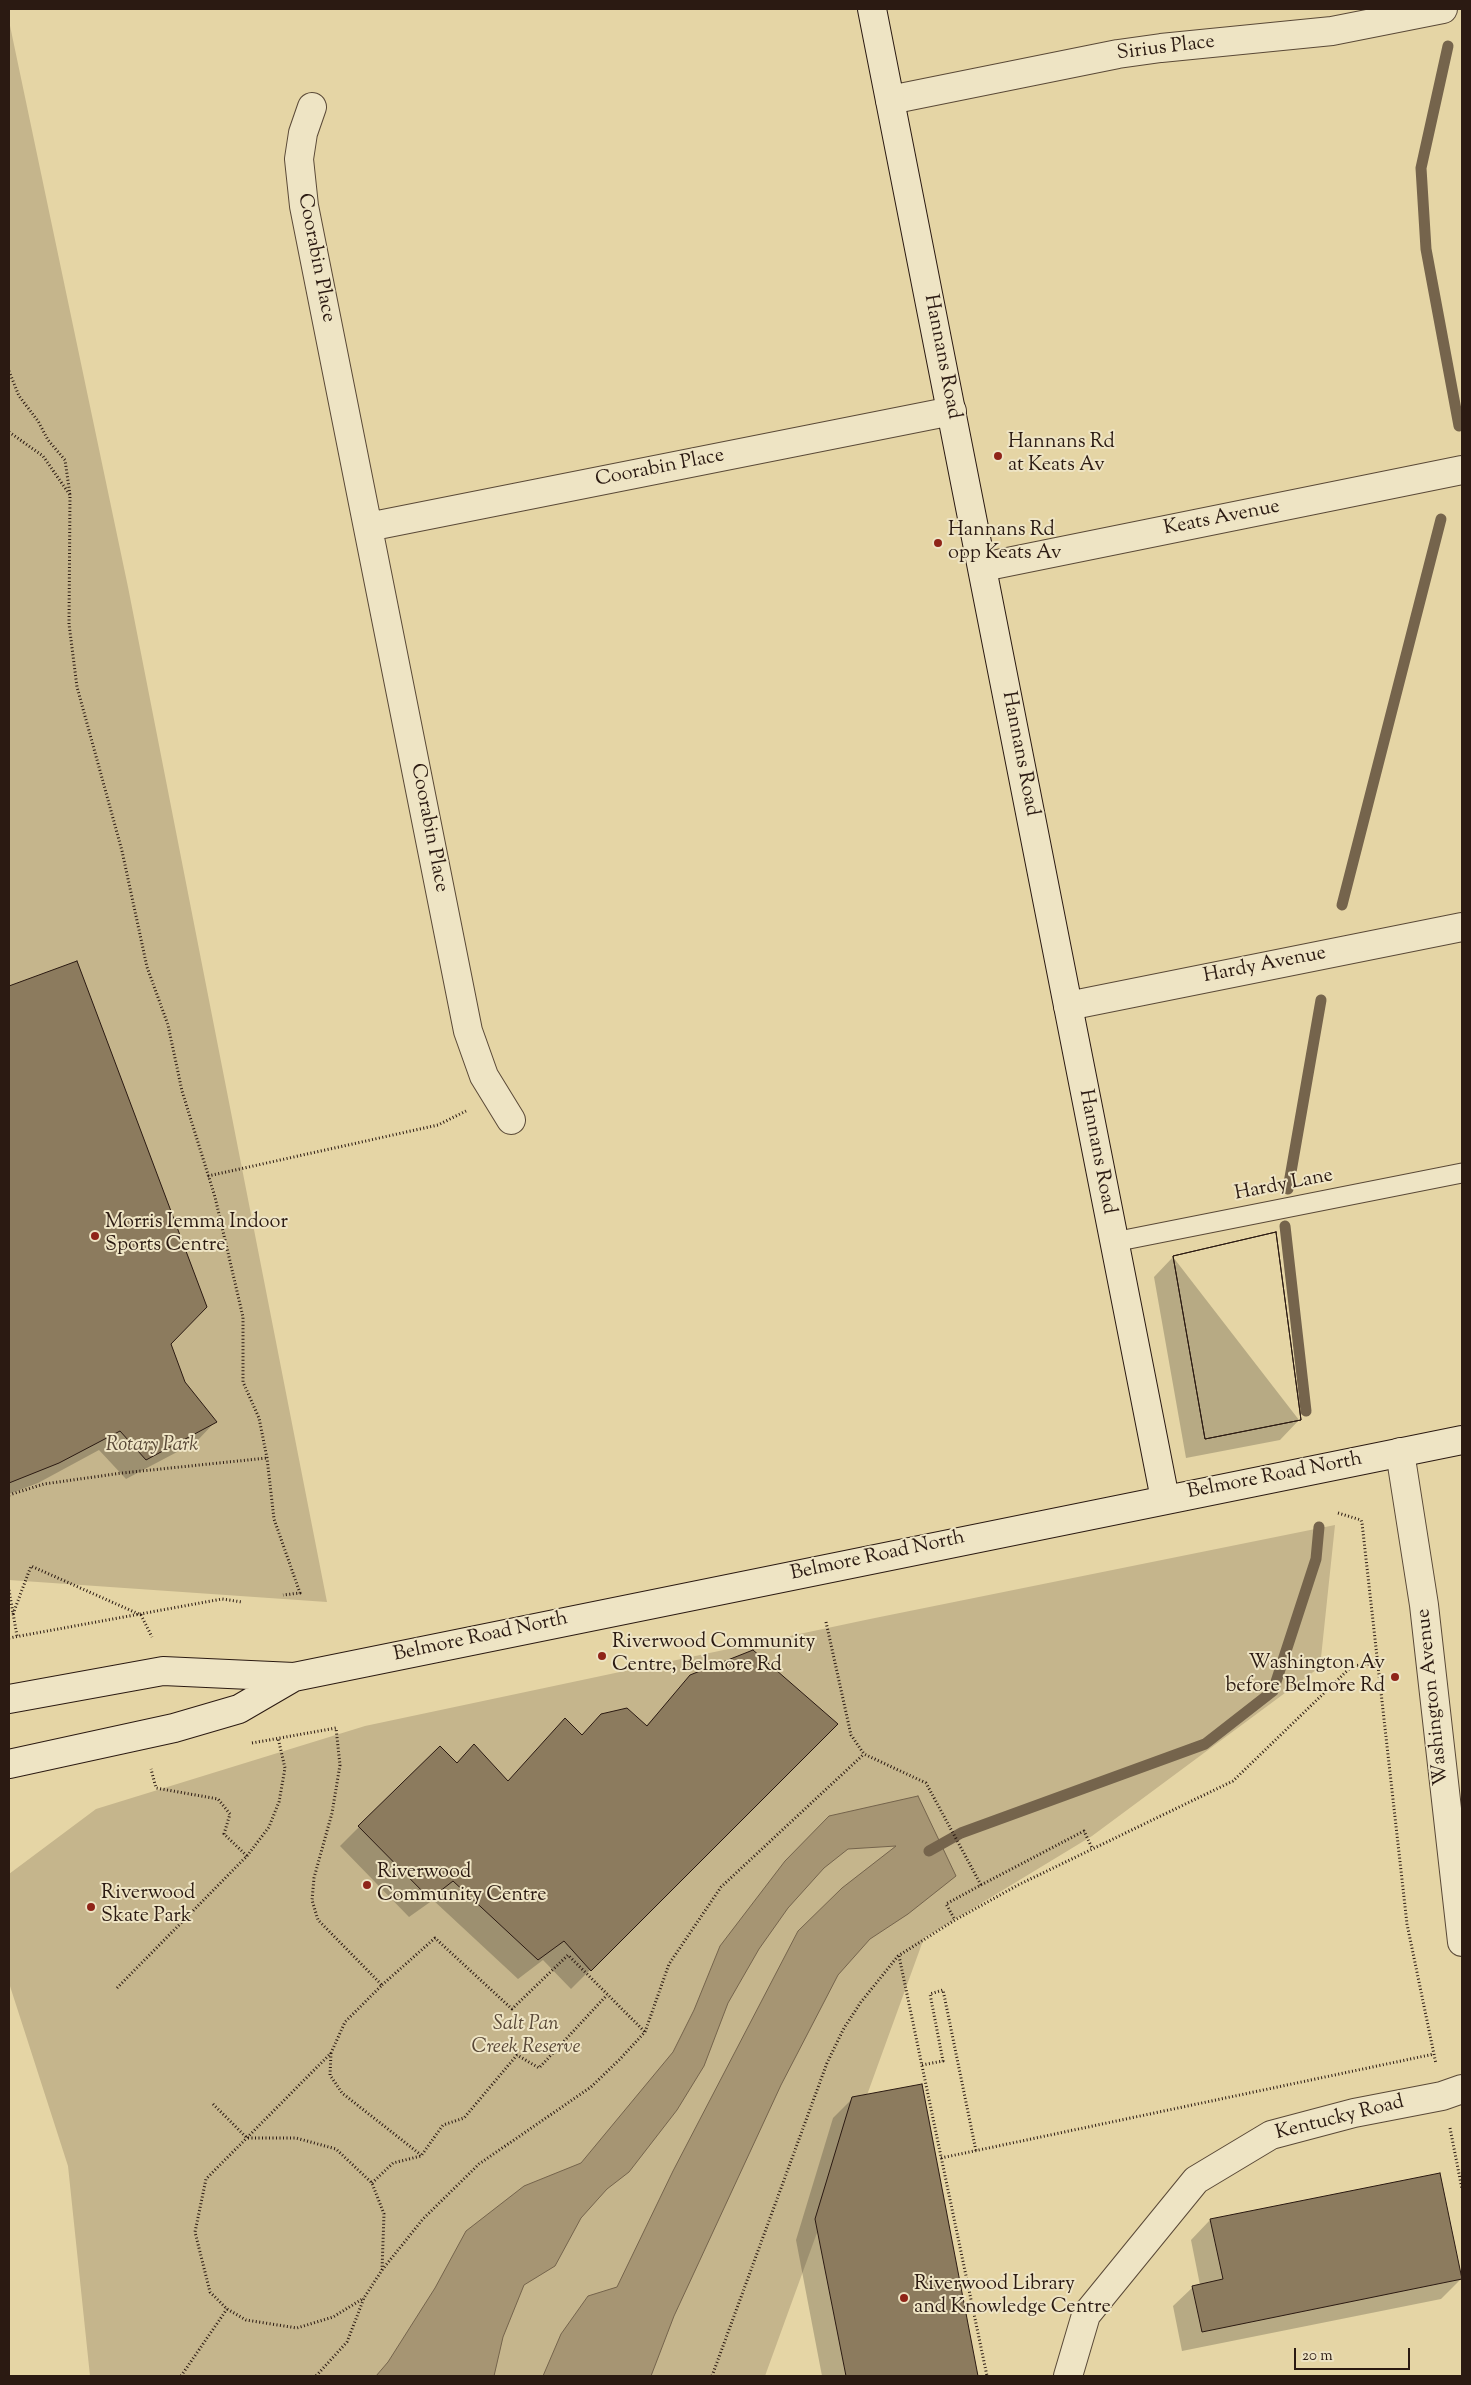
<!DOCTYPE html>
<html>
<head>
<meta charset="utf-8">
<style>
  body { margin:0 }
  #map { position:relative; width:1471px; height:2385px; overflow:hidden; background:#e5d5a5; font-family:"Sorts Mill Goudy",serif }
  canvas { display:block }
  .frame { position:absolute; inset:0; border:10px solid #2b1a12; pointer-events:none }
  .scale { position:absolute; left:1294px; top:2348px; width:116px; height:22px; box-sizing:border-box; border:2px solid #2b1a12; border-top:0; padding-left:6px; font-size:15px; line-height:18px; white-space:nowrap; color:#2b1a12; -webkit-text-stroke:4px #eee4c4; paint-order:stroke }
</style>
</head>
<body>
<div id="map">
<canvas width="1471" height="2385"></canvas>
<div class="frame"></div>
<div class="scale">20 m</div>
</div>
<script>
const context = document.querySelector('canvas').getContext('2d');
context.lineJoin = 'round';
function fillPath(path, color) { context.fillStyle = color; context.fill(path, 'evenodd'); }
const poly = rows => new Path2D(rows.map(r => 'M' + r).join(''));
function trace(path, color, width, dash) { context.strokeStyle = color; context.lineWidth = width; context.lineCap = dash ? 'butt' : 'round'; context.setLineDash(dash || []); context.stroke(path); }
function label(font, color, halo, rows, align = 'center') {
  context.font = font + ' "Sorts Mill Goudy",serif'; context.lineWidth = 4; context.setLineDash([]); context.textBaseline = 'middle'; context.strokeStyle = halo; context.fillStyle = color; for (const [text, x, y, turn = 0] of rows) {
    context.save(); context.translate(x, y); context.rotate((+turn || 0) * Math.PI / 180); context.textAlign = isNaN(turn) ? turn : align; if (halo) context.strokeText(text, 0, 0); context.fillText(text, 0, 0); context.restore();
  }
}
fillPath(poly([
  [9,21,128,587,327,1602,9,1580],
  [1335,1525,1320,1667,1092,1836,924,1938,765,2376,90,2376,68,2166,9,1983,9,1874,96,1809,365,1726,870,1619]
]), '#c5b58c');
const water = poly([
  [918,1796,956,1876,908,1914,870,1939,838,1975,781,2085,674,2316,651,2376,543,2376,561,2334,588,2296,617,2287,673,2171,798,1931,842,1888,896,1846,848,1849,824,1868,788,1908,759,1949,728,2003,704,2066,677,2110,629,2172,607,2189,581,2218,555,2266,524,2285,503,2337,494,2376,376,2376,388,2362,435,2288,466,2231,524,2186,581,2163,673,2052,694,2010,720,1946,785,1861,829,1816,918,1796]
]);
fillPath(water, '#a69573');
trace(water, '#75644c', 1);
fillPath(poly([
  [76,963,169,1344,183,1383,215,1422,196,1442,126,1479,99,1450,38,1483,9,1494,9,987],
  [1173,1257,1299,1420,1280,1440,1186,1458,1154,1277],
  [691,1676,836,1724,571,1989,543,1960,518,1979,433,1900,409,1917,340,1846,359,1827,456,1764,474,1745,507,1782,581,1736,602,1715,646,1726],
  [921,2086,977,2376,822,2376,796,2240,833,2118,853,2098],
  [1210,2220,1461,2279,1441,2299,1182,2351,1173,2306,1193,2287,1200,2285,1191,2240]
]), '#0003');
trace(poly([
  [1448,46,1421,168,1426,249,1459,426],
  [1342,905,1441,519],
  [1288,1189,1321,1000],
  [1285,1226,1306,1411],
  [929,1851,961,1833,1205,1744,1273,1691,1316,1559,1319,1527]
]), '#75644c', 11);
const building = poly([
  [77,961,207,1307,171,1344,185,1382,217,1422,146,1460,120,1431,59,1463,9,1483,9,986,77,961],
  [1276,1232,1301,1420,1205,1439,1173,1256,1276,1232],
  [1276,1232,1301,1420,1205,1439,1173,1256,1276,1232],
  [753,1650,838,1724,591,1971,564,1941,538,1960,453,1881,430,1899,358,1826,440,1746,457,1763,474,1744,508,1781,565,1718,582,1735,601,1714,627,1708,647,1726,690,1675,753,1650],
  [922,2084,978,2376,846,2376,815,2219,852,2097,922,2084],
  [1440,2173,1462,2279,1202,2332,1192,2286,1223,2279,1210,2219,1440,2173]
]);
fillPath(building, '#8c7b5e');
trace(building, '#2b1a12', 1);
const lane = poly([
  [1114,1242,1462,1173]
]);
const street = poly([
  [890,100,1118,54,1161,48,1332,31,1443,9],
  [312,107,303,133,299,159,304,206,468,1031,484,1076,511,1120],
  [368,527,952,411],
  [983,567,1462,470],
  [1068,1006,1462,927],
  [1400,1452,1424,1605,1462,1942],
  [1068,2376,1086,2315,1196,2180,1271,2135,1354,2113,1442,2096,1462,2089]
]);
const secondary = poly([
  [872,9,1165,1499],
  [9,1699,163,1671,294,1677,1462,1440],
  [9,1764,174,1728,239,1709,294,1677]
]);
trace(lane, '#5a4937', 21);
trace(street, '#5a4937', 30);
trace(secondary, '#2b1a12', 30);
trace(poly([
  [9,371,19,396,38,421,48,440,65,460,70,495],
  [9,432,43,456,70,495,69,624,77,687,122,851,147,967,168,1025,182,1091,215,1197,243,1317,243,1382,259,1418,267,1458,274,1519,300,1593,283,1595],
  [208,1176,438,1125,466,1111],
  [9,1495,44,1484,122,1473,267,1458],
  [1338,1513,1361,1520,1362,1523,1407,1924,1436,2064],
  [9,1590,17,1636],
  [13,1614,31,1566,141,1615,152,1637],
  [826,1622,851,1735,864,1754,926,1783,981,1885,946,1904,955,1920],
  [9,1638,222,1599,242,1602],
  [252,1743,336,1728,340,1765,332,1813,314,1878,312,1900,318,1920,382,1985,345,2022,331,2053,206,2179,195,2232,210,2292,227,2309,246,2320,297,2328,333,2317,364,2298],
  [247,1856,269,1827,279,1802,285,1768,278,1738],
  [981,1885,1084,1831,1092,1848],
  [899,1956,987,2376],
  [382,1985,435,1938,512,2009,568,1955,645,2032],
  [117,1988,247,1856,224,1834,230,1814,218,1799,156,1788,151,1769],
  [331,2053,330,2075,342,2093,421,2155],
  [922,2065,943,2061,930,1994,943,1990,976,2151],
  [213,2104,247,2138],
  [1450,2128,1462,2189],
  [248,2138,296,2138,336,2149,372,2183,384,2214,382,2270,364,2298,347,2342,316,2376],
  [941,2158,1434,2054],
  [372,2183,393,2163,421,2156,443,2125,464,2118,517,2055,539,2068,607,1995],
  [382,2270,423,2219,479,2164,591,2087,620,2059,645,2032,669,1964,721,1887,864,1754],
  [181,2376,227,2309],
  [712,2376,827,2063,844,2028,861,2002,898,1956,955,1920,1018,1885,1233,1781,1352,1666,1378,1663]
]), '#2b1a12', 3, [1, 2.5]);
trace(lane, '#eee4c4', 19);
trace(street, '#eee4c4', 28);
trace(secondary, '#eee4c4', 28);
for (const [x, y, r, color] of [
  [998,456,5,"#8f2418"],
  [938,543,5,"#8f2418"],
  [95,1236,5,"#8f2418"],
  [602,1656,5,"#8f2418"],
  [1395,1677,5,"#8f2418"],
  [367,1885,5,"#8f2418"],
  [91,1907,5,"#8f2418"],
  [904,2298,5,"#8f2418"]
]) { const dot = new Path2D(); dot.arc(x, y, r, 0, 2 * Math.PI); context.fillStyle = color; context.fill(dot); trace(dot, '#eee4c4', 2); }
label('20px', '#2b1a12', '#eee4c4', [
  ["Sirius Place",1166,49,-7],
  ["Coorabin Place",315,258,79],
  ["Hannans Road",941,357,79],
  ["Coorabin Place",660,469,-11],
  ["Keats Avenue",1222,519,-11],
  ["Hannans Road",1019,754,79],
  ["Coorabin Place",428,828,79],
  ["Hardy Avenue",1265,966,-11],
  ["Hannans Road",1096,1152,79],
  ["Hardy Lane",1284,1186,-11],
  ["Belmore Road North",1275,1477,-11],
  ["Belmore Road North",878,1557,-12],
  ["Belmore Road North",481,1638,-12],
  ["Washington Avenue",1434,1697,-96],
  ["Kentucky Road",1340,2119,-14]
]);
label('20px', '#2b1a12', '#eee4c4', [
  ["Hannans Rd",1008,444],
  ["at Keats Av",1008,467],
  ["Hannans Rd",948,532],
  ["opp Keats Av",948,555],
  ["Morris Iemma Indoor",105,1224],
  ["Sports Centre",105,1247],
  ["Riverwood Community",612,1644],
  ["Centre, Belmore Rd",612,1667],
  ["Washington Av",1385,1665,"right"],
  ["before Belmore Rd",1385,1688,"right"],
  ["Riverwood",377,1874],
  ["Community Centre",377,1897],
  ["Riverwood",101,1895],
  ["Skate Park",101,1918],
  ["Riverwood Library",914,2286],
  ["and Knowledge Centre",914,2309]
], 'left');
label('italic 20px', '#594837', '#eee4c4', [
  ["Rotary Park",152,1447],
  ["Salt Pan",526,2026],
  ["Creek Reserve",526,2049]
]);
</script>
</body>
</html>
